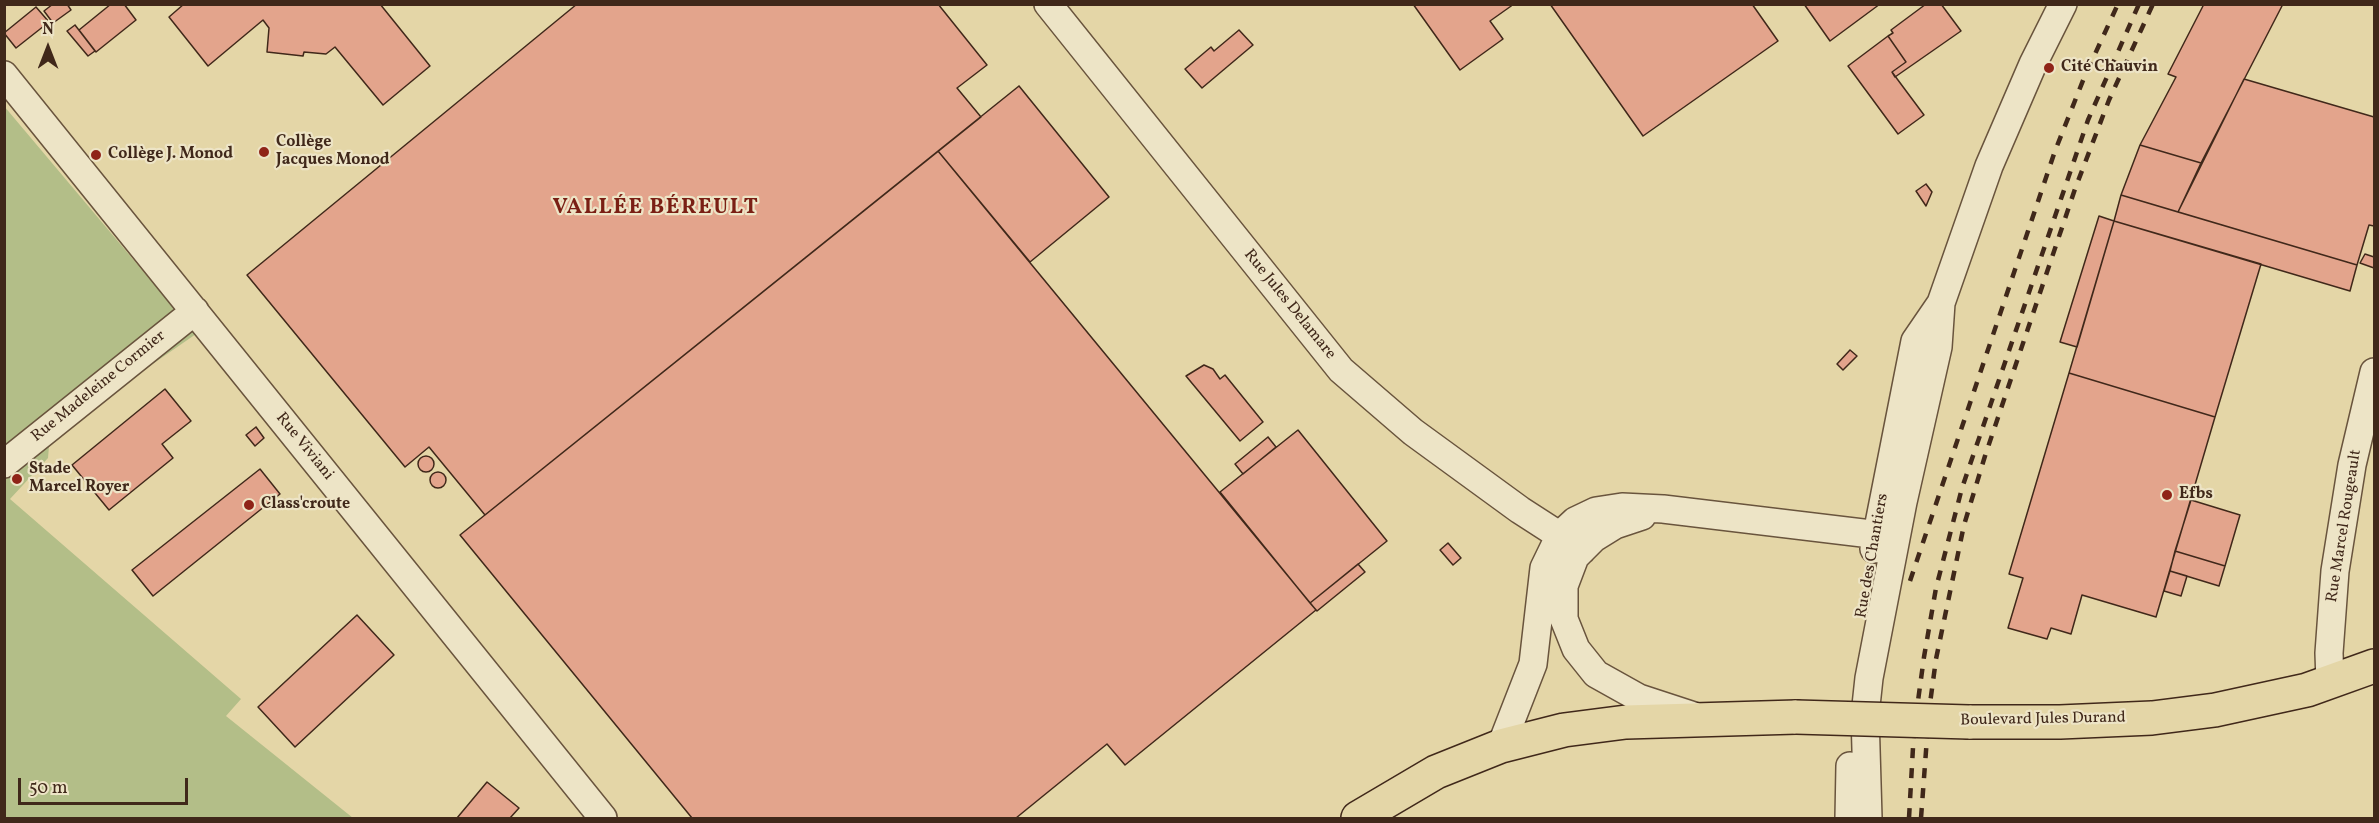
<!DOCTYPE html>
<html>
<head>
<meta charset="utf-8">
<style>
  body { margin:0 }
  #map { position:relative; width:2379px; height:823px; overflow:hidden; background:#e4d6a7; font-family:Vollkorn,serif }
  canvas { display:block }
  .frame { position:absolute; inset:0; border:6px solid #40281a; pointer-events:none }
  .north { position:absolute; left:18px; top:18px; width:60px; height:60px; -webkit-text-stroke:4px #ede4c6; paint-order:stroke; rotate:0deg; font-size:16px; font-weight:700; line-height:24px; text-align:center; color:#40281a }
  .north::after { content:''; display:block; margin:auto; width:21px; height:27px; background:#40281a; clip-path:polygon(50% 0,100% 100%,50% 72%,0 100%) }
  .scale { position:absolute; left:18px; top:778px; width:170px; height:27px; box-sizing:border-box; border:3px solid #40281a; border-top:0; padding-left:8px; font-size:18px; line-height:21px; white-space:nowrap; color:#40281a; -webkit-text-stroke:4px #ede4c6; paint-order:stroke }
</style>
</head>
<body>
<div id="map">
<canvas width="2379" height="823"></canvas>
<div class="frame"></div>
<div class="north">N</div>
<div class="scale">50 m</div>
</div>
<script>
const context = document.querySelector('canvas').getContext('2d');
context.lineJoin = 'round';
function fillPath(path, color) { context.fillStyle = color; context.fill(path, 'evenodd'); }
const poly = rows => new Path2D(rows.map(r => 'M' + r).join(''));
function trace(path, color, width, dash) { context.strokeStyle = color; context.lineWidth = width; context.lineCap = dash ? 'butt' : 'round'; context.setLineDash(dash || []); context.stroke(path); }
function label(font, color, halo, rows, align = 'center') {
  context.font = font + ' Vollkorn,serif'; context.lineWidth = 4.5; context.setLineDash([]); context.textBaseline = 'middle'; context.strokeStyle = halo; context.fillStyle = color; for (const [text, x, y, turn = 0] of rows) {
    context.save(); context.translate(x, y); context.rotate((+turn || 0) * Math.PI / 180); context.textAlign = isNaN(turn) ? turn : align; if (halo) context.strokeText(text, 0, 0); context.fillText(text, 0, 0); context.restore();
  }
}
fillPath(poly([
  [4,106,196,334,50,435,48,458,10,499,241,699,226,716,353,818,5,818]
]), '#b3be88');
const building = poly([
  [53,4,67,4,71,10,53,23,44,11,53,4],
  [111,4,124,4,136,20,96,52,79,30,111,4],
  [184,4,380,4,430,66,383,105,335,47,326,54,304,52,303,56,267,52,269,28,263,20,208,66,169,17,184,4],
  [577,4,938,4,987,65,957,88,981,117,485,515,429,447,405,467,247,275,577,4],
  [1413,4,1514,4,1490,21,1503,39,1460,70,1413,4],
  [1550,4,1752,4,1778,41,1643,136,1550,4],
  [1804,4,1880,4,1830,41,1804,4],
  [1926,4,1941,4,1961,31,1895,77,1892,72,1906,62,1888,36,1893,33,1891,30,1926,4],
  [2204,4,2283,4,2201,163,2140,145,2176,77,2168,74,2204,4],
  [36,7,49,22,16,48,4,33,36,7],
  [75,25,95,51,88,56,67,31,75,25],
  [1239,30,1253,45,1202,88,1185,69,1211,47,1214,51,1239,30],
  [1888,36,1906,62,1892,72,1924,115,1898,134,1848,66,1888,36],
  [2244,79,2374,117,2374,226,2369,225,2357,265,2178,212,2244,79],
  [1019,86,1109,197,1030,262,938,151,1019,86],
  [2140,145,2201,163,2178,212,2121,195,2140,145],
  [938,151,1316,610,1125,765,1107,744,1016,818,692,818,460,535,938,151],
  [1926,184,1932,192,1926,206,1916,191,1926,184],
  [2121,195,2357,265,2350,291,2114,221,2121,195],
  [2099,216,2114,221,2077,347,2060,342,2099,216],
  [2114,221,2261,264,2215,417,2069,373,2114,221],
  [2365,254,2374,257,2374,268,2360,263,2365,254],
  [1850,350,1857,356,1843,370,1837,364,1850,350],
  [1204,365,1213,369,1220,379,1225,375,1263,422,1240,441,1186,376,1204,365],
  [2069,373,2215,417,2156,617,2082,595,2071,634,2051,628,2047,639,2008,628,2023,578,2009,574,2069,373],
  [165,389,191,421,162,444,173,458,109,510,72,465,165,389],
  [256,427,264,438,255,446,246,435,256,427],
  [1298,430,1387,541,1310,603,1220,492,1298,430],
  [1268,437,1276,447,1243,474,1235,464,1268,437],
  '418 464a8 8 0 1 1 16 0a8 8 0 1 1-16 0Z',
  [260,469,280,494,153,596,132,570,260,469],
  '430 480a8 8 0 1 1 16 0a8 8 0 1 1-16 0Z',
  [2191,500,2240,515,2225,566,2175,551,2191,500],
  [1448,543,1461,558,1453,565,1440,550,1448,543],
  [2175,551,2225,566,2219,586,2170,571,2175,551],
  [1358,564,1365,572,1317,611,1310,603,1358,564],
  [2170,571,2187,576,2181,596,2164,591,2170,571],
  [357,615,394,655,295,747,258,707,357,615],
  [487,782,519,808,510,818,457,818,487,782]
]);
fillPath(building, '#e3a48c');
trace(building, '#40281a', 1.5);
const minor = poly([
  [1048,4,1341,370,1413,432,1520,510,1582,550],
  [4,75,603,818],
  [4,464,195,311],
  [1642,516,1615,525,1594,538,1575,557,1564,586,1564,619,1576,649,1596,674,1639,698,1694,716],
  [1874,549,1915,341,1941,303],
  [2330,682,2329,653,2335,571,2352,465,2374,372],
  [1501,746,1533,664,1544,568,1560,535,1575,521,1596,511,1622,507,1663,509,1896,537],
  [1849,818,1850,766],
  [1868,818,1865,715,1869,678,1903,502,1938,347,1941,303,1989,166,2033,64,2063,4]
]);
const major = poly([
  [1969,722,2060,722,2152,718,2215,710,2307,690,2374,666],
  [1358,818,1436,772,1501,746,1564,730,1626,722,1796,717]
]);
trace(minor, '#69543d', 30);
trace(major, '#40281a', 36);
trace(minor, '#ede4c6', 27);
trace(major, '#e4d6a7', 33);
trace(poly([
  [1910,581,2055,151,2084,78,2118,4],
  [1909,818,1914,730,1924,657,1936,588,1962,488,2088,120,2139,4],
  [1921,818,1929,711,1936,659,1964,525,1985,456,2075,189,2109,100,2153,4]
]), '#40281a', 4.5, [10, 10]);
const majorBridge = poly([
  [1796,717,1969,722]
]);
trace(majorBridge, '#40281a', 36, []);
trace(majorBridge, '#e4d6a7', 33);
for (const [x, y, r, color] of [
  [2049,68,6,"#8f2418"],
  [264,152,6,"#8f2418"],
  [96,155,6,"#8f2418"],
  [17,479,6,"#8f2418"],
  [2167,495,6,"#8f2418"],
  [249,505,6,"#8f2418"]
]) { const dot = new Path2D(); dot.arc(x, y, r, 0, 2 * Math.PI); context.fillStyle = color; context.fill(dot); trace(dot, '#ede4c6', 2); }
label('bold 16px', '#40281a', '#ede4c6', [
  ["Cité Chauvin",2061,68],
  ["Collège",276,143],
  ["Jacques Monod",276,161],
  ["Collège J. Monod",108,155],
  ["Stade",29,470],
  ["Marcel Royer",29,488],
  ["Efbs",2179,495],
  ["Class'croute",261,505]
], 'left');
label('16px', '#40281a', '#ede4c6', [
  ["Rue Jules Delamare",1289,305,51],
  ["Rue Madeleine Cormier",99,387,-39],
  ["Rue Viviani",304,447,51],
  ["Rue Marcel Rougeault",2345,526,-81],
  ["Rue des Chantiers",1873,556,-80],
  ["Boulevard Jules Durand",2043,720,-1]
]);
context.letterSpacing = '1.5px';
label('bold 22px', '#7a1f14', '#ede4c6', [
  ["VALLÉE BÉREULT",656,209]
]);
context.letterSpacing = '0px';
</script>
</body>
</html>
